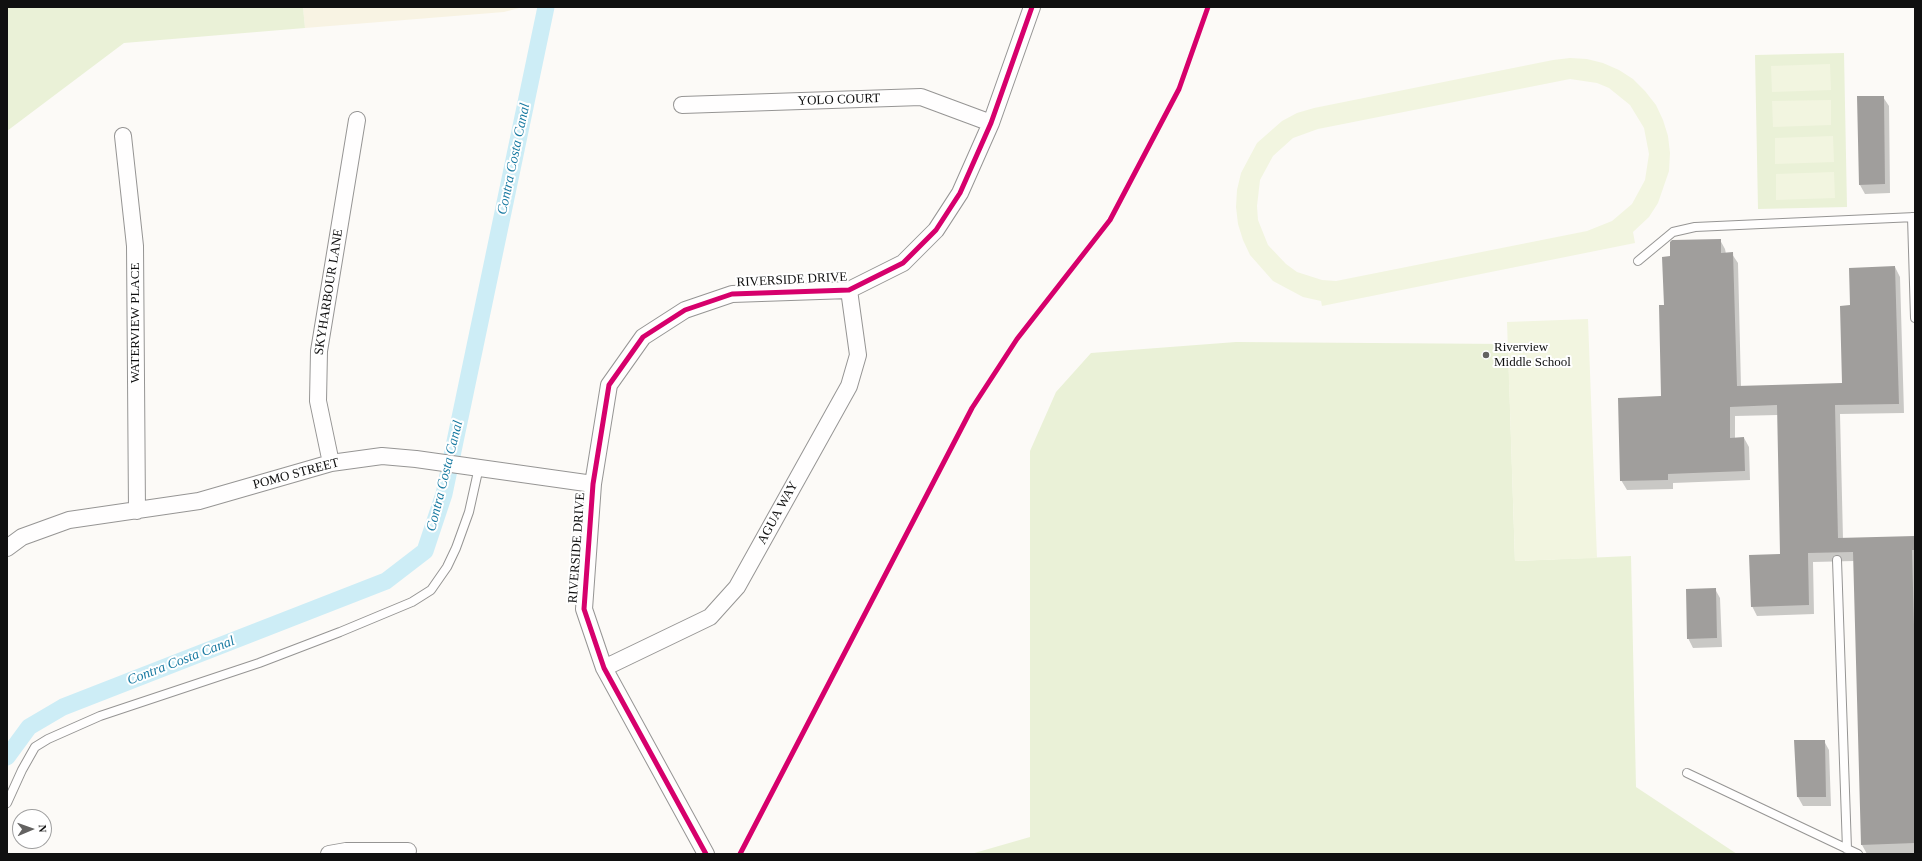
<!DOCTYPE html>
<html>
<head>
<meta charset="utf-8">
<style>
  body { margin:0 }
  #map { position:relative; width:1922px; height:861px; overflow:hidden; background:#fcfaf7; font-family:Georgia,serif }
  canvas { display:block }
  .frame { position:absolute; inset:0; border:8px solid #101010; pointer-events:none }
  .north { position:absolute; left:12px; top:809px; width:40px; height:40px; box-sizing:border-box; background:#fff; border:1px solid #9f9f9f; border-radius:50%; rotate:88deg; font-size:11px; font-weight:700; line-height:16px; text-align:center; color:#101010 }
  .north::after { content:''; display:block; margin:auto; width:14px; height:18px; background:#636261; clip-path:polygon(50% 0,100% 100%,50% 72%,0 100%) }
</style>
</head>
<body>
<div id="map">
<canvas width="1922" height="861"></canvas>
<div class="frame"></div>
<div class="north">N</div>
</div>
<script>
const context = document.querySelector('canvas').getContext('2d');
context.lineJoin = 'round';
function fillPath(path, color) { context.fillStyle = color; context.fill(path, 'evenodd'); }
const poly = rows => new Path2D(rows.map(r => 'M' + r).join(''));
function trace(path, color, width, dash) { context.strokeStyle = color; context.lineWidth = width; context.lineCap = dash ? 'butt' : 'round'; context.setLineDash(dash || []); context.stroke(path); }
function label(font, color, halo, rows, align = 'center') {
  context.font = font + ' Georgia,serif'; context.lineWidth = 4; context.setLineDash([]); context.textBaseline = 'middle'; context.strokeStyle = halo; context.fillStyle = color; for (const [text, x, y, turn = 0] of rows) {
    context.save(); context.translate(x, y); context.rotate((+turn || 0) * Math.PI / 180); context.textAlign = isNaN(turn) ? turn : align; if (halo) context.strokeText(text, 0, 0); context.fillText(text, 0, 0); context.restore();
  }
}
fillPath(poly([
  [303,7,523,7,504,12,305,28]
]), '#f8f3e3');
fillPath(poly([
  [7,7,303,7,305,28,124,43,7,131],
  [1844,53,1847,207,1758,209,1755,55],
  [1236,342,1508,344,1515,561,1631,556,1636,787,1737,854,971,854,1030,837,1030,451,1056,392,1091,353]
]), '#eaf1d7');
fillPath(poly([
  [1570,58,1587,59,1603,63,1619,70,1633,79,1645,91,1656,105,1663,120,1668,136,1670,153,1669,171,1658,203,1649,217,1633,232,1635,243,1322,306,1321,301,1303,297,1273,281,1250,255,1243,240,1238,224,1236,207,1237,190,1241,173,1257,143,1282,121,1297,113,1314,108,1553,60],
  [1570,79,1597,83,1609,88,1630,105,1644,128,1649,154,1645,180,1632,204,1612,221,1587,231,1336,281,1322,280,1297,272,1286,264,1268,245,1258,220,1257,206,1260,180,1273,156,1293,138,1318,129],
  [1830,64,1831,90,1772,92,1771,66],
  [1831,100,1831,125,1773,127,1772,101],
  [1833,136,1834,162,1775,164,1775,138],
  [1834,172,1835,198,1776,200,1776,174],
  [1588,319,1597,558,1515,561,1507,322]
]), '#f2f5e0');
fillPath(poly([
  [1883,97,1889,106,1890,193,1865,194,1860,185],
  [1720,240,1725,249,1726,254,1732,254,1738,263,1741,387,1843,384,1851,306,1895,267,1900,277,1904,413,1840,414,1843,539,1915,537,1915,853,1867,854,1862,845,1854,561,1813,562,1814,614,1757,616,1752,606,1781,555,1778,415,1735,416,1735,438,1744,438,1749,447,1750,480,1673,483,1673,489,1627,490,1621,480,1662,397,1665,306,1671,257],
  [1715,589,1720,598,1722,647,1693,648,1688,638],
  [1795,741,1824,741,1829,750,1831,806,1803,806,1798,797]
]), '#0003');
trace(poly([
  [7,757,29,727,63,707,386,581,425,551,444,494,546,7]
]), '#cdedf6', 17);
fillPath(poly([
  [1857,96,1884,96,1885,184,1859,185],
  [1721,239,1721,253,1733,252,1737,386,1842,383,1840,306,1850,305,1849,268,1895,266,1899,404,1835,405,1838,538,1915,536,1915,550,1912,550,1915,663,1915,843,1861,845,1853,552,1808,553,1809,605,1751,607,1749,555,1780,554,1777,405,1730,407,1730,438,1744,437,1745,471,1668,474,1668,480,1620,481,1618,398,1661,396,1659,305,1664,305,1662,257,1670,256,1670,242,1672,240],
  [1716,588,1717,638,1687,639,1686,589],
  [1794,740,1825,740,1826,797,1797,797]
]), '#a09e9c');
const service = poly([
  [1912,217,1915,318],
  [1638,261,1673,232,1695,227,1915,217],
  [1837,560,1847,849],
  [1687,773,1858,854],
  [7,803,22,770,35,747,48,739,100,716,259,663,340,632,412,602,431,590,447,567,456,548,469,512,479,467]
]);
const minor = poly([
  [682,105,921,97,991,123],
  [123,136,135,246,137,511],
  [331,463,318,401,319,351,357,120],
  [7,548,22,537,69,520,199,501,331,463,382,456,416,459,593,484],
  [604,668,710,617,737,587,849,386,858,355,849,290],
  [329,854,346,851,408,851],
  [706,854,604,668,584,609,593,484,609,385,643,337,685,310,732,294,849,290,903,263,936,230,960,193,991,123,1032,7]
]);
trace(service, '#969594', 10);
trace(minor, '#969594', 18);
trace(service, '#fffefe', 8);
trace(minor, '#fffefe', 16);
trace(poly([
  [706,854,604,668,584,609,593,484,609,385,643,337,685,310,732,294,849,290,903,263,936,230,960,193,991,123,1032,7],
  [740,854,972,408,1017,339,1110,220,1179,89,1208,7]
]), '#d6006c', 5);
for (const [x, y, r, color] of [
  [1486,355,4,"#636261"]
]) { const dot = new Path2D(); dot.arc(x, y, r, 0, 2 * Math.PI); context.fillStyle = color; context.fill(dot); trace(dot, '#fff', 1.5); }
label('13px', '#101010', '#fff', [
  ["YOLO COURT",839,100,-2],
  ["RIVERSIDE DRIVE",792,280,-3],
  ["SKYHARBOUR LANE",329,292,-81],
  ["WATERVIEW PLACE",136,323,-90],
  ["POMO STREET",296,474,-15],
  ["AGUA WAY",778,513,-61],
  ["RIVERSIDE DRIVE",577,548,-86]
]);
label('13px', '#101010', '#fff', [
  ["Riverview",1494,348],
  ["Middle School",1494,363]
], 'left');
label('italic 14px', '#1a7ba2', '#fff', [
  ["Contra Costa Canal",514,159,-78],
  ["Contra Costa Canal",445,476,-76],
  ["Contra Costa Canal",181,661,-21]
]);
</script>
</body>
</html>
